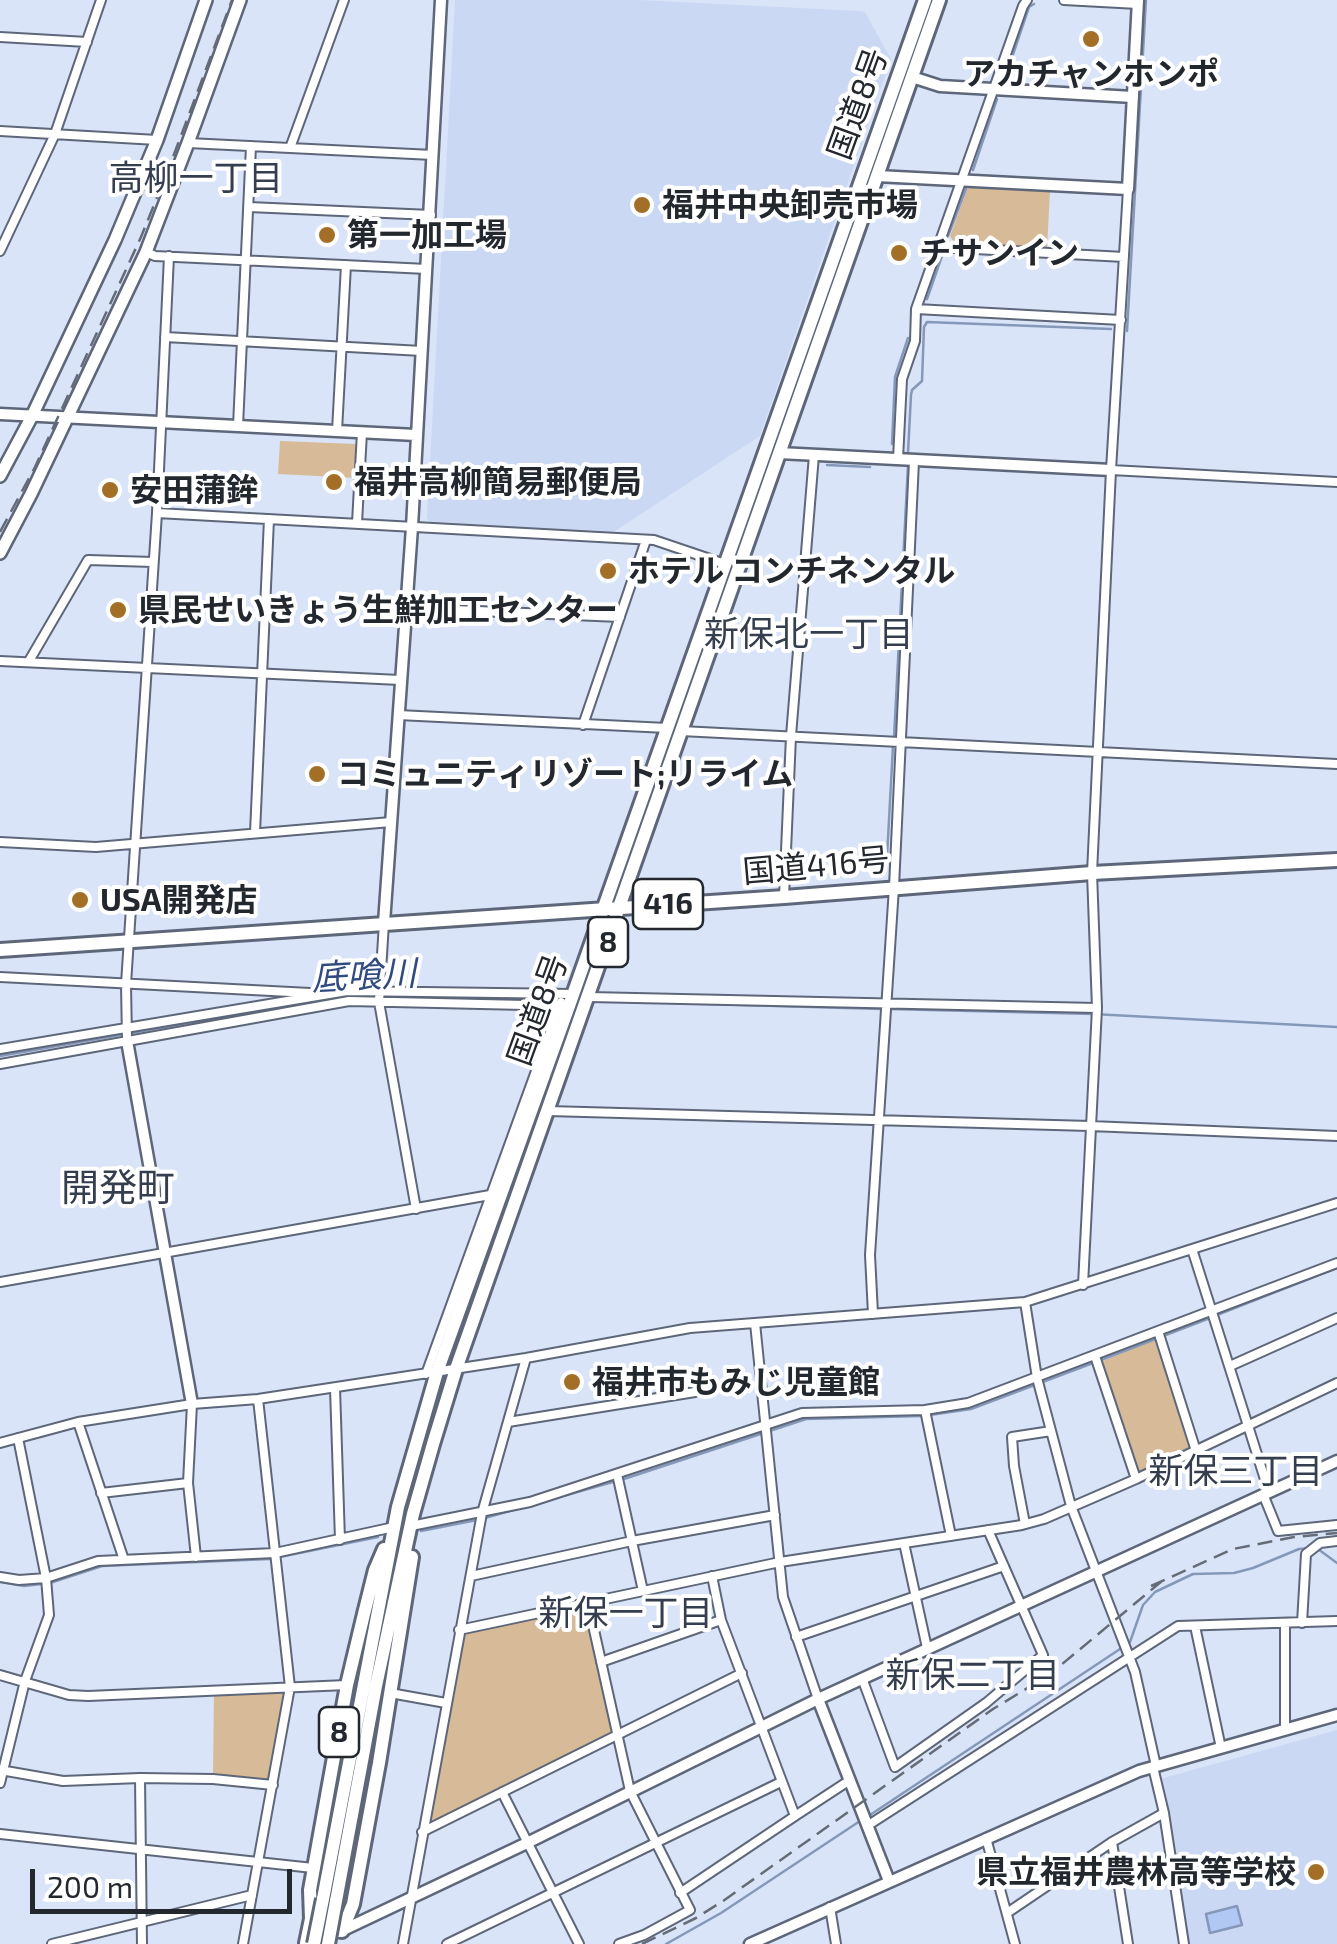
<!DOCTYPE html>
<html>
<head>
<meta charset="utf-8">
<style>
  body { margin:0 }
  #map { position:relative; width:1337px; height:1944px; overflow:hidden; background:#d9e4f8; font-family:"Exo 2",sans-serif }
  canvas { display:block }
  .scale { position:absolute; left:30px; top:1869px; width:262px; height:45px; box-sizing:border-box; border:5px solid #23272e; border-top:0; padding-left:12px; font-size:30px; line-height:35px; white-space:nowrap; color:#23272e; -webkit-text-stroke:8px #fff; paint-order:stroke }
</style>
</head>
<body>
<div id="map">
<canvas width="1337" height="1944"></canvas>
<div class="scale">200 m</div>
</div>
<script>
const context = document.querySelector('canvas').getContext('2d');
context.lineJoin = 'round';
function fillPath(path, color) { context.fillStyle = color; context.fill(path, 'evenodd'); }
const poly = rows => new Path2D(rows.map(r => 'M' + r).join(''));
function trace(path, color, width, dash) { context.strokeStyle = color; context.lineWidth = width; context.lineCap = dash ? 'butt' : 'round'; context.setLineDash(dash || []); context.stroke(path); }
function label(font, color, halo, rows, align = 'center') {
  context.font = font + ' "Exo 2","Noto Sans JP",sans-serif'; context.lineWidth = 8; context.setLineDash([]); context.textBaseline = 'middle'; context.strokeStyle = halo; context.fillStyle = color; for (const [text, x, y, turn = 0] of rows) {
    context.save(); context.translate(x, y); context.rotate((+turn || 0) * Math.PI / 180); context.textAlign = isNaN(turn) ? turn : align; if (halo) context.strokeText(text, 0, 0); context.fillText(text, 0, 0); context.restore();
  }
}
fillPath(poly([
  [455,0,639,0,859,11,865,12,891,59,760,436,612,533,430,523,427,518],
  [1337,1730,1337,1944,1188,1944,1160,1779]
]), '#cbd8f3');
fillPath(poly([
  [968,187,1050,191,1047,248,955,244,950,236],
  [280,441,356,444,358,447,357,478,278,474],
  [1157,1339,1196,1451,1138,1478,1098,1363],
  [588,1603,617,1735,422,1832,459,1630],
  [287,1688,273,1785,213,1779,214,1690]
]), '#d7ba98');
const water = poly([
  [1237,1906,1242,1925,1210,1933,1206,1914,1237,1906]
]);
fillPath(water, '#b1c8f4');
trace(water, '#8698b9', 2.5);
trace(poly([
  [1005,78,1029,7,1034,4],
  [973,170,997,99],
  [948,236,966,189],
  [927,299,942,256],
  [1127,331,1146,0],
  [892,444,895,377,908,338],
  [908,453,911,395,912,390,922,381,924,327,927,322,1111,329],
  [827,465,870,467],
  [894,738,908,465],
  [887,857,893,746],
  [384,996,561,1000],
  [639,1002,881,1009],
  [889,1009,1093,1014,1337,1027],
  [0,1056,348,995,376,996],
  [1217,1315,1337,1268],
  [1101,1360,1210,1318],
  [930,1415,971,1409,1093,1363],
  [485,1518,627,1478,806,1419,922,1416],
  [421,1531,477,1520],
  [1318,1549,1337,1563],
  [0,1582,24,1586,42,1584],
  [50,1583,102,1566,270,1559,378,1537],
  [1130,1642,1143,1605,1155,1592,1193,1574,1234,1573,1253,1568,1299,1549,1311,1548],
  [867,1817,1120,1649],
  [666,1944,721,1913,860,1821]
]), '#8698b9', 2.5);
const minor = poly([
  [1064,0,1138,4],
  [0,37,87,42],
  [0,131,157,140],
  [188,143,433,155],
  [290,148,344,0],
  [249,207,431,215],
  [938,247,1124,257],
  [0,251,55,134,101,0],
  [146,252,155,256,427,269],
  [916,309,1121,320],
  [165,337,422,351],
  [238,426,251,146],
  [337,431,346,265],
  [898,459,902,379,915,341,916,309,1023,6,1027,0],
  [1111,470,1337,482],
  [157,513,654,540,725,564],
  [357,523,362,432],
  [406,608,620,617],
  [0,661,400,680],
  [29,661,88,560,153,562],
  [398,715,667,728],
  [583,725,646,540],
  [681,731,1337,764],
  [255,833,269,519],
  [0,842,96,847,391,822],
  [784,897,791,736,814,455],
  [384,923,379,1002,416,1209],
  [0,977,310,993],
  [589,997,1097,1008],
  [127,1041,126,984,157,513,169,256],
  [0,1049,347,991,573,994],
  [0,1064,349,1001,569,1006],
  [548,1111,1090,1126,1337,1136],
  [1192,1249,1269,1492],
  [0,1282,490,1195],
  [1083,1285,1097,1008,1092,873,1111,470,1128,189],
  [1025,1302,1037,1378,1071,1506,1135,1672,1156,1766],
  [873,1314,870,1255,894,887,914,461],
  [755,1323,783,1597,818,1699],
  [1158,1331,1196,1451],
  [1095,1356,1136,1479],
  [1230,1366,1337,1318],
  [426,1374,561,1002],
  [335,1388,340,1540],
  [192,1404,188,1483,196,1557],
  [925,1410,951,1536],
  [78,1422,124,1560],
  [508,1422,695,1392],
  [0,1443,78,1422,192,1404,258,1399,526,1358,690,1328,1025,1302,1337,1203],
  [617,1474,643,1591],
  [101,1493,188,1483],
  [1263,1494,1278,1531,1337,1525],
  [1025,1524,1014,1466,1012,1437,1051,1431],
  [411,1526,530,1502,802,1413,925,1410,968,1403,1337,1263],
  [904,1543,927,1648],
  [471,1576,632,1541,775,1515],
  [0,1577,19,1580,46,1578,98,1561,275,1553,394,1527],
  [588,1603,630,1791,690,1910,644,1935,619,1944],
  [1302,1623,1306,1554,1320,1543,1337,1541],
  [1195,1626,1221,1748],
  [459,1630,780,1562,1022,1525,1044,1519,1136,1479,1337,1383],
  [796,1637,1004,1566],
  [601,1662,721,1620],
  [0,1675,69,1695,88,1696,347,1685],
  [862,1678,895,1767,986,1703,1043,1655,988,1530],
  [390,1693,446,1703],
  [1285,1730,1285,1623],
  [1153,1767,1164,1813,1184,1944],
  [0,1770,63,1781,140,1778,213,1779,273,1785],
  [140,1778,142,1944],
  [0,1783,25,1681,49,1615,46,1578,18,1438],
  [502,1792,579,1944],
  [795,1816,850,1780],
  [867,1826,1178,1626,1337,1621],
  [422,1832,742,1673],
  [0,1834,313,1868],
  [986,1838,1015,1944],
  [1112,1842,1128,1944],
  [680,1893,795,1816,721,1620,712,1576],
  [830,1907,836,1944],
  [1007,1913,1112,1842,1164,1813],
  [52,1944,252,1895],
  [243,1944,290,1687,258,1399],
  [403,1944,482,1513,526,1358],
  [447,1944,781,1782]
]);
const tertiary = poly([
  [912,77,940,86,1133,97],
  [877,176,1128,189,1138,0],
  [0,414,416,435],
  [779,453,1111,470],
  [384,923,412,527,441,0],
  [127,1041,192,1404],
  [818,1699,889,1881],
  [339,1932,527,1843,818,1699,1337,1461],
  [750,1944,1139,1771,1337,1715]
]);
const secondary = poly([
  [0,476,32,416,115,240,157,140,206,0],
  [0,553,31,494,146,252,188,143,240,0]
]);
const trunk = poly([
  [0,950,784,897,1092,873,1337,860],
  [323,1899,398,1507,437,1372,569,1006,925,0],
  [336,1901,376,1686,413,1514,433,1444,456,1369,939,0],
  [342,1931,353,1904,379,1763,412,1557],
  [306,1943,311,1919,310,1890,347,1685,364,1614,375,1570,384,1549]
]);
trace(minor, '#5e6779', 12);
trace(tertiary, '#5e6779', 15);
trace(secondary, '#5e6779', 16);
trace(trunk, '#5e6779', 18);
trace(minor, '#fff', 8);
trace(tertiary, '#fff', 10);
trace(secondary, '#fff', 11);
trace(trunk, '#fff', 12);
trace(poly([
  [0,532,35,467,141,237,167,173,232,0],
  [1151,1586,1233,1549,1294,1537,1337,1533],
  [642,1944,696,1918,723,1901,993,1709,1049,1675,1162,1581]
]), '#656b77', 2.5, [15, 8]);
const trunkBridge = poly([
  [314,1944,323,1899],
  [328,1944,336,1901]
]);
trace(trunkBridge, '#5e6779', 18, []);
trace(trunkBridge, '#fff', 12);
for (const [x, y, r, color] of [
  [1091,39,10,"#a36f27"],
  [642,205,10,"#a36f27"],
  [327,235,10,"#a36f27"],
  [899,253,10,"#a36f27"],
  [334,482,10,"#a36f27"],
  [110,490,10,"#a36f27"],
  [608,571,10,"#a36f27"],
  [118,610,10,"#a36f27"],
  [317,774,10,"#a36f27"],
  [80,900,10,"#a36f27"],
  [572,1382,10,"#a36f27"],
  [1316,1872,10,"#a36f27"]
]) { const dot = new Path2D(); dot.arc(x, y, r, 0, 2 * Math.PI); context.fillStyle = color; context.fill(dot); trace(dot, '#fff', 4); }
for (const [x, y, w] of [
  [668,904,70],
  [608,942,40],
  [339,1732,40]
]) { const box = new Path2D(); box.roundRect(x - w / 2, y - 25, w, 50, 8); context.fillStyle = '#fff'; context.fill(box); trace(box, '#23272e', 2.5); }
label('bold 30px', '#23272e', null, [
  ["416",668,904],
  ["8",608,942],
  ["8",339,1732]
]);
label('bold 32px', '#23272e', '#fff', [
  ["アカチャンホンポ",1091,74,"center"],
  ["福井中央卸売市場",662,205],
  ["第一加工場",347,235],
  ["チサンイン",919,253],
  ["福井高柳簡易郵便局",354,482],
  ["安田蒲鉾",130,490],
  ["ホテル コンチネンタル",628,571],
  ["県民せいきょう生鮮加工センター",138,610],
  ["コミュニティリゾート;リライム",337,774],
  ["USA開発店",100,900],
  ["福井市もみじ児童館",592,1382],
  ["県立福井農林高等学校",1296,1872,"right"]
], 'left');
label('32px', '#23272e', '#fff', [
  ["国道8号",858,104,-70],
  ["国道416号",816,866,-5],
  ["国道8号",538,1010,-70]
]);
label('35px', '#353e4e', '#fff', [
  ["高柳一丁目",196,178],
  ["新保北一丁目",809,634],
  ["新保三丁目",1236,1471],
  ["新保一丁目",626,1613],
  ["新保二丁目",973,1675]
]);
label('italic 35px', '#314b81', '#fff', [
  ["底喰川",364,976,-3]
]);
label('38px', '#353e4e', '#fff', [
  ["開発町",118,1188]
]);
</script>
</body>
</html>
